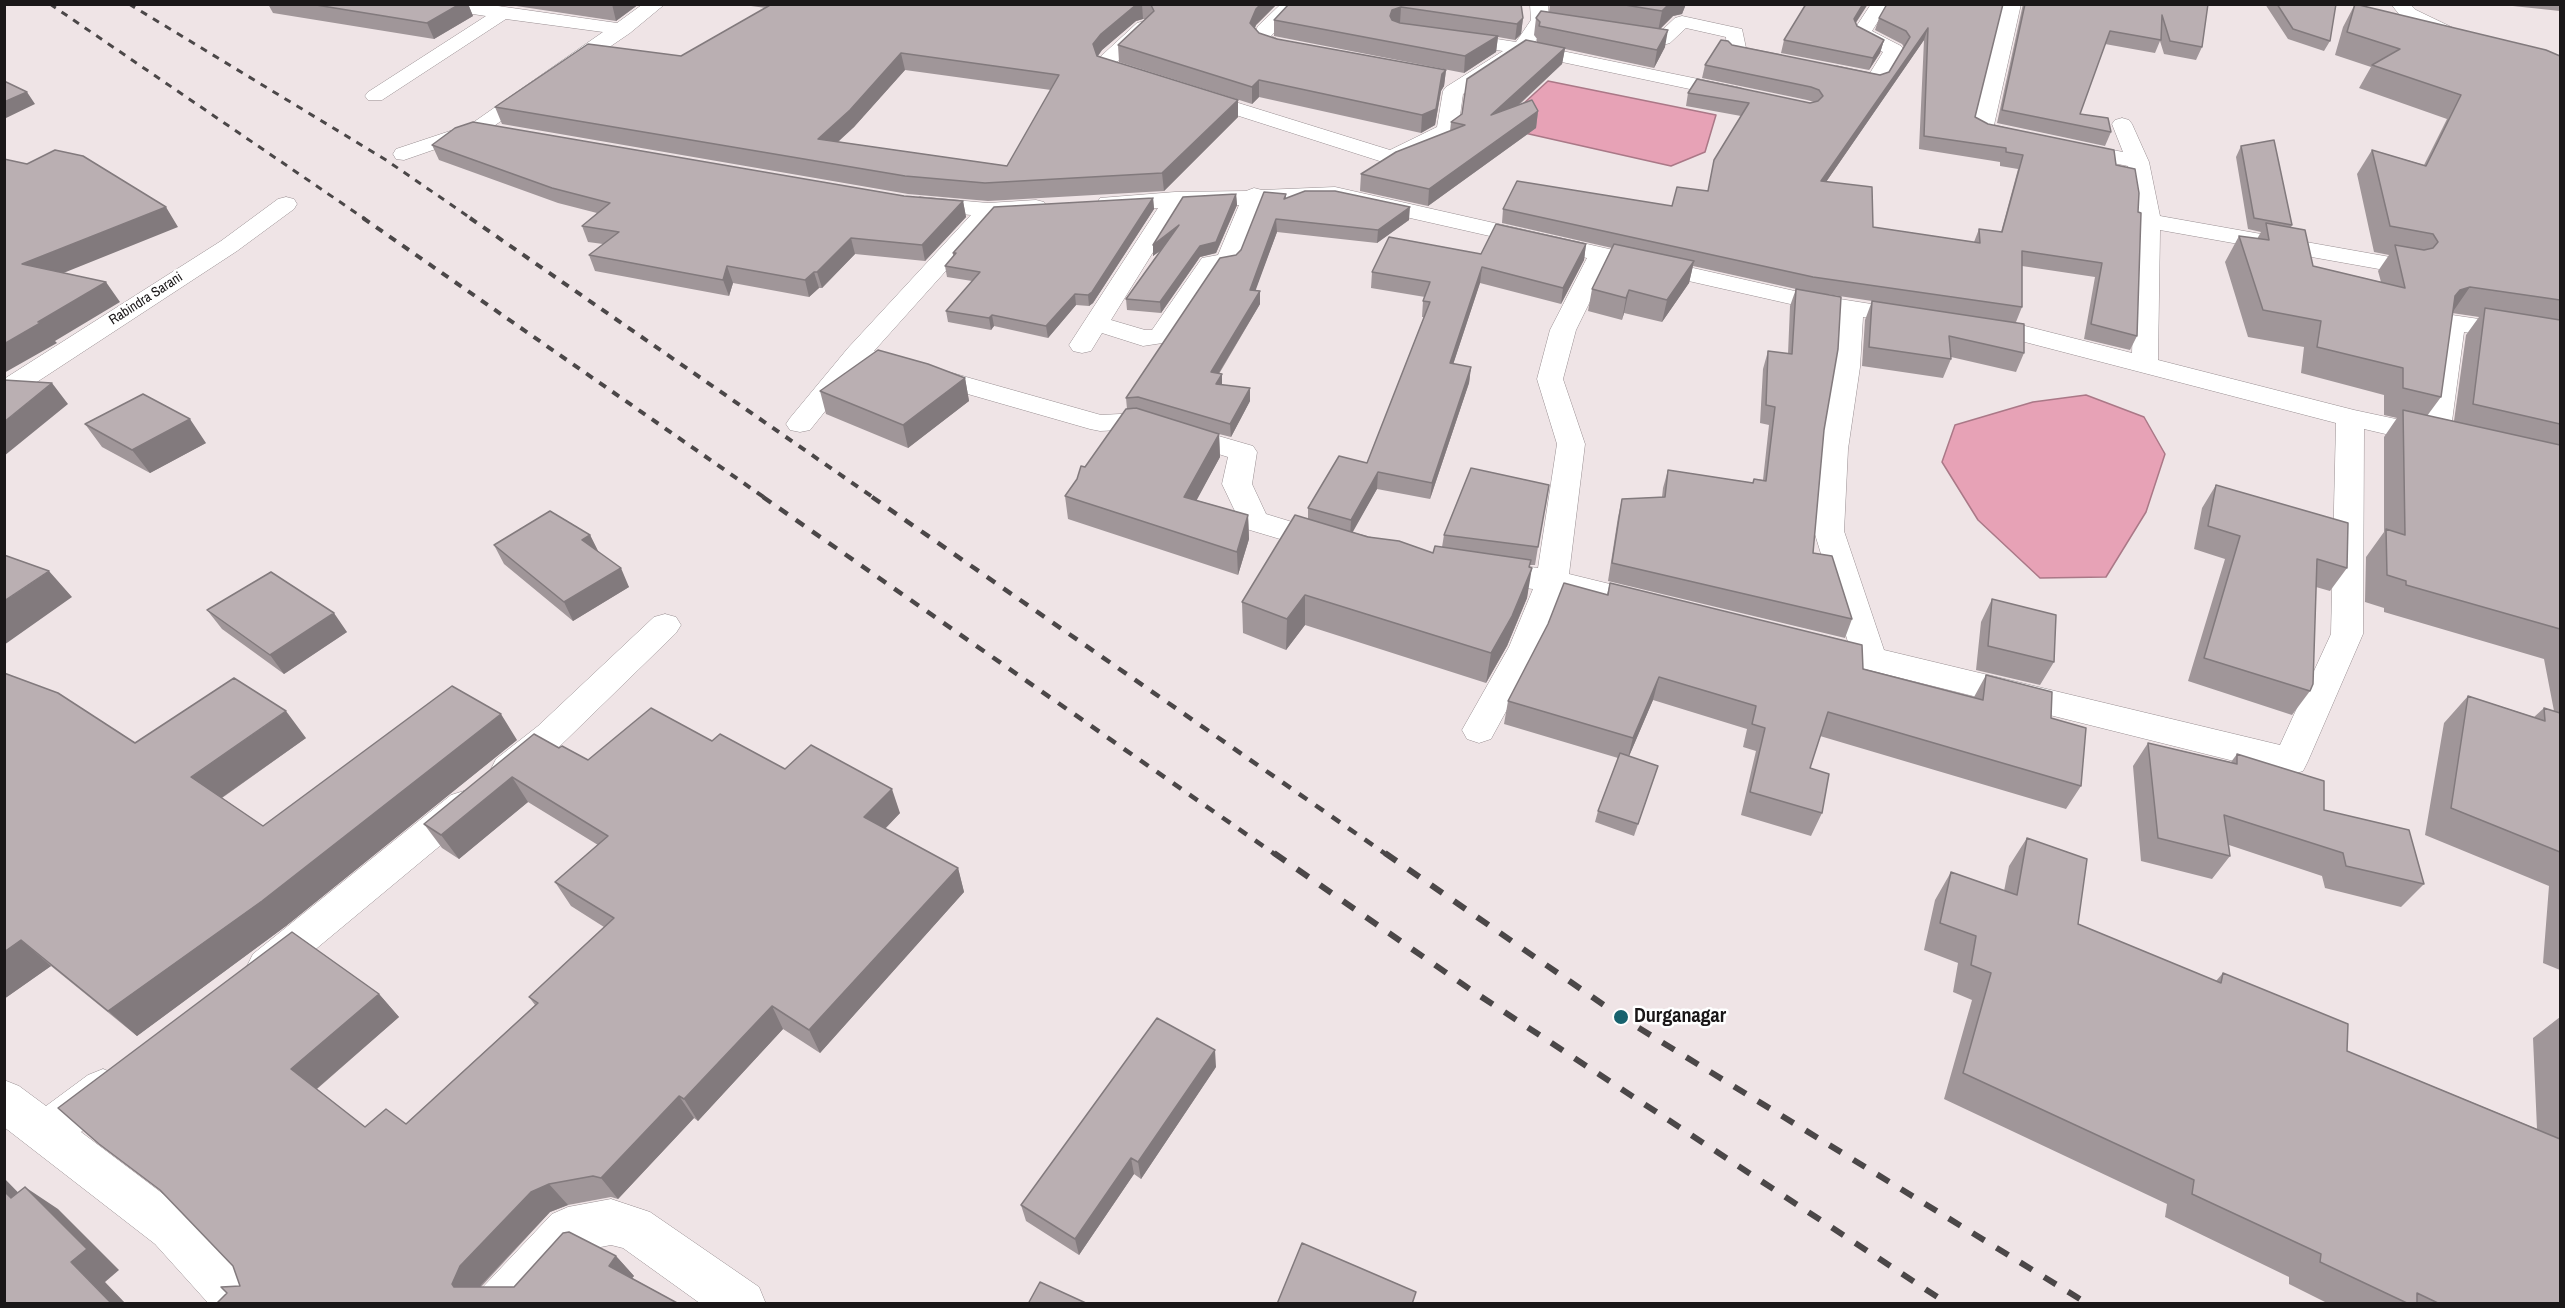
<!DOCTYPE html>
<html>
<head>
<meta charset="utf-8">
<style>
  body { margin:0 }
  #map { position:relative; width:2565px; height:1308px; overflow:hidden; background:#efe4e6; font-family:"Archivo Narrow",sans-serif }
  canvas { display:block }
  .frame { position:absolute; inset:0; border:6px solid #1a1718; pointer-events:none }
</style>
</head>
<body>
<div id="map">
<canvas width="2565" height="1308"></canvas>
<div class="frame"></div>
</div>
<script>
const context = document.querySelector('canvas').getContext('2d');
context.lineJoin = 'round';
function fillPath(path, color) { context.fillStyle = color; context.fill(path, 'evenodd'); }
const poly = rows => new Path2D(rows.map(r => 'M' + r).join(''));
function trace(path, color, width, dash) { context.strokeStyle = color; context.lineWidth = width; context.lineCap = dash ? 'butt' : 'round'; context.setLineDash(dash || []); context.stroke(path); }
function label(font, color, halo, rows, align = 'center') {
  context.font = font + ' "Archivo Narrow",sans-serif'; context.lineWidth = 5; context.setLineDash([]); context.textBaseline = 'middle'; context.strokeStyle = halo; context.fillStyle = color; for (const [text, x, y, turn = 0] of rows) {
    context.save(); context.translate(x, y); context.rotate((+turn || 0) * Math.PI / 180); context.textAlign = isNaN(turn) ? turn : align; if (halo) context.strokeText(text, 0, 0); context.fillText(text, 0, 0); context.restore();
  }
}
const water = poly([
  [1548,81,1716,115,1705,152,1671,166,1498,127,1548,81],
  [2086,395,2144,417,2165,454,2146,512,2106,577,2040,578,1978,520,1942,462,1955,425,2033,402,2086,395]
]);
fillPath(water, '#e7a2b6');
trace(water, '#aa7887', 1.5);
const minor = poly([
  [431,4,484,4,617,23,643,4,665,4,630,33,485,132,404,160,396,159,393,154,396,149,471,124,603,32,506,19,382,100,368,100,365,96,368,92,486,16,440,9,431,4],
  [1281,4,1301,4,1271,36,1284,42,1305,47,1308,51,1305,55,1298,57,1271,51,1254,42,1252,38,1258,26,1281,4],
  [1530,4,1548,4,1549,20,1533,45,1737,87,1744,89,1747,93,1744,97,1737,99,1524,54,1463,94,1458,130,1454,134,1392,165,1189,100,1186,96,1189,92,1203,92,1390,150,1437,127,1443,91,1446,87,1503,51,1445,42,1443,38,1445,34,1452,32,1516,42,1531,20,1530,4],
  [1871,4,1889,4,1872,31,1901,46,1904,50,1883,84,1876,86,1830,76,1827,72,1830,68,1837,66,1870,73,1883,52,1854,37,1852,33,1871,4],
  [2003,4,2021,4,1994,125,2027,133,2031,137,2027,141,2020,143,1976,133,1972,129,2003,4],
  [2391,4,2410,4,2416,10,2470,36,2472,40,2470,44,2463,46,2456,44,2402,18,2391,4],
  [1682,16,1742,29,1746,48,1782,55,1785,59,1782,63,1775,65,1730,56,1727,52,1726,37,1686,28,1670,43,1663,45,1625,39,1618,37,1616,33,1618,29,1625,27,1659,33,1675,18,1682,16],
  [1144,21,1151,23,1153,27,1116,63,1148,74,1151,78,1148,82,1141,84,1101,71,1096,62,1099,58,1137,23,1144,21],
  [2122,118,2129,120,2132,124,2149,162,2160,216,2407,260,2416,262,2419,267,2416,272,2407,274,2160,230,2158,360,2354,410,2424,425,2439,323,2443,318,2452,315,2560,331,2560,347,2464,332,2450,436,2446,442,2433,445,2364,429,2363,634,2308,761,2303,771,2290,775,1809,655,1805,647,1809,639,1821,635,1848,642,1814,531,1820,449,1834,367,1838,313,1808,308,1609,263,1576,330,1563,379,1585,444,1569,574,1618,586,1623,594,1618,602,1607,605,1562,594,1541,647,1491,739,1479,743,1467,739,1462,730,1509,647,1533,589,1487,583,1476,579,1471,572,1476,565,1487,561,1538,568,1557,444,1537,379,1550,330,1587,258,1335,201,1262,204,1240,261,1236,266,1219,269,1169,342,1143,346,1102,333,1091,351,1082,353,1073,351,1069,345,1158,208,1108,210,1100,208,1097,203,1100,198,1175,192,1246,191,1254,188,1262,190,1335,187,1808,294,1922,312,1926,317,1922,322,1913,325,1863,317,1860,367,1848,449,1844,531,1884,650,2280,745,2331,634,2336,423,2021,341,1970,332,1966,327,1970,322,1979,319,2021,325,2132,353,2137,221,2128,166,2063,153,2060,148,2063,143,2071,142,2123,152,2112,124,2115,120,2122,118],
  [1239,205,1218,255,1202,258,1152,330,1145,330,1111,320,1181,207,1239,205],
  [286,197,294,199,297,204,294,209,237,251,14,397,4,399,4,379,221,241,278,199,286,197],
  [920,197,988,203,1036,200,1044,202,1047,207,1044,212,1036,214,995,216,874,351,1101,415,1139,413,1253,446,1257,452,1252,484,1266,514,1338,536,1342,543,1338,550,1327,553,1243,528,1222,484,1228,457,1138,429,1100,431,1090,429,863,364,810,430,800,432,790,430,786,424,790,418,848,348,971,215,912,209,909,204,912,199,920,197],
  [665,614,676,617,681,625,676,633,562,744,522,779,509,783,496,779,491,769,496,759,538,726,654,617,665,614],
  [464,791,477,795,482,805,477,815,281,978,267,984,253,978,247,966,253,954,451,795,464,791],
  [103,1069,118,1075,124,1089,118,1103,81,1132,187,1212,259,1287,266,1304,209,1304,155,1244,4,1127,4,1080,19,1086,46,1106,88,1075,103,1069],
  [611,1199,650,1212,759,1287,766,1304,701,1304,623,1248,611,1245,580,1251,533,1304,476,1304,483,1287,552,1214,568,1207,611,1199]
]);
trace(minor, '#998f92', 1);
fillPath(minor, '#fff');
trace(poly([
  [50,4,365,219],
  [129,4,386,160,472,219]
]), '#4b4748', 3, [7, 7]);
trace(poly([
  [363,218,765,498],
  [470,218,874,498]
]), '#4b4748', 4, [8, 8]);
trace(poly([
  [763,497,1276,855],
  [872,497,1387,855]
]), '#4b4748', 4.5, [10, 10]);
trace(poly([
  [1274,853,1471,990,1948,1304],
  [1385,853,1621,1017,2088,1304]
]), '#4b4748', 6, [14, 14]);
fillPath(poly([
  [268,4,468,4,473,16,434,39,273,13],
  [503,4,639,4,616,21],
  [736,4,1277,4,1256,25,1255,28,1259,33,1277,39,1446,70,1444,86,1441,91,1435,125,1421,133,1259,97,1252,104,1119,62,1118,45,1146,19,1143,19,1136,21,1102,50,1098,56,1238,117,1164,191,988,201,908,194,502,124,495,107,681,56,766,8],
  [905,70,1051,90,1007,166,838,142,854,127],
  [1289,4,1521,4,1523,18,1521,34,1515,40,1498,37,1496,52,1464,73,1274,36,1274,20],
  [1550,4,1686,4,1682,14,1673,16,1660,29,1665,47,1654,68,1565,49,1562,64,1519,105,1538,111,1536,128,1428,206,1360,191,1361,174,1450,131,1451,122,1462,114,1537,43,1537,39,1534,35,1536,18,1549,12],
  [2003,4,1975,117,1988,124,2116,165,2138,212,2137,336,2130,350,2084,339,2095,277,2022,266,2022,307,2016,322,2024,353,2016,372,1951,357,1951,359,1943,378,1862,366,1865,320,1872,301,1826,294,1824,430,1813,553,1852,619,1845,638,1608,581,1618,517,1622,499,1662,497,1663,488,1668,470,1753,483,1754,479,1763,480,1769,425,1760,423,1763,369,1768,351,1788,354,1790,306,1796,289,1693,266,1689,283,1662,322,1624,313,1622,320,1588,311,1592,289,1612,248,1502,223,1503,209,1672,206,1708,191,1714,160,1741,116,1686,106,1688,93,1810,103,1814,102,1807,100,1702,78,1705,65,1732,45,1880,75,1889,72,1904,47,1902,44,1875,30,1879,18],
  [1924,40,1919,149,2000,162,2000,166,2018,169,2001,232,1979,229,1974,242,1873,227,1826,182],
  [2023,4,2208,4,2202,47,2196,60,2164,54,2160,41,2155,53,2105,44,2080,114,2111,132,2105,146,1997,123],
  [2265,4,2336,4,2330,41,2324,51,2288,39],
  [2355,4,2560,56,2560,970,2543,963,2549,886,2425,835,2444,723,2468,696,2534,717,2544,708,2554,711,2544,659,2384,612,2384,608,2365,602,2366,557,2384,532,2384,437,2397,418,2384,415,2384,395,2301,373,2304,347,2248,337,2225,262,2239,236,2257,239,2261,232,2248,229,2236,157,2241,146,2292,225,2291,227,2313,266,2381,282,2378,271,2389,255,2374,252,2357,174,2372,150,2424,165,2447,119,2359,88,2371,67,2335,55,2343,27],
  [2452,313,2479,317,2466,335,2454,421,2427,416,2441,397],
  [2494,4,2560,4,2560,11],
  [1855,24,1857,26,1884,40,1880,53,1869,70,1781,53,1784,40],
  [432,145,904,196,963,201,966,217,925,261,855,254,822,288,819,288,809,297,733,283,729,296,595,271,589,255,603,244,588,242,582,226,597,213,558,203,439,160],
  [1236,194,1237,205,1216,253,1200,257,1161,313,1127,310,1126,299,1160,251,1153,256,1153,245],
  [1286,194,1286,198,1409,220,1377,243,1277,232,1255,290,1260,304,1219,374,1222,384,1250,401,1231,437,1219,434,1220,457,1196,500,1248,515,1249,539,1238,575,1068,519,1065,496,1127,409,1126,398,1236,255],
  [1153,198,1154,209,1093,303,1089,306,1076,305,1048,338,994,326,991,330,948,322,946,311,972,281,947,277,945,266,953,257,953,253],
  [1586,244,1584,260,1561,304,1480,283,1453,364,1471,367,1469,383,1430,499,1377,489,1352,532,1433,553,1442,547,1444,535,1538,547,1535,565,1530,565,1527,598,1507,646,1486,683,1305,625,1286,650,1243,633,1242,602,1308,519,1308,508,1367,463,1424,317,1422,317,1423,301,1425,297,1371,288,1372,272,1481,254],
  [965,378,969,401,908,448,826,414,820,391],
  [85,424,206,443,150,473,102,447],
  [2216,485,2347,568,2330,591,2316,587,2310,691,2292,715,2188,681,2225,559,2194,549,2202,508],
  [590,535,598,551,629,587,573,621,504,564,494,545],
  [1610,583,1863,669,1974,697,1986,675,2051,718,2081,786,2066,809,1820,736,1810,768,1822,813,1811,836,1741,815,1756,751,1743,747,1747,729,1653,700,1629,756,1658,766,1634,836,1595,822,1598,811,1618,758,1504,724,1508,701,1607,594],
  [1992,599,2054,662,2040,685,1976,670,1981,622],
  [207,610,347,632,284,674,222,629],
  [4,673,135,743,306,738,222,798,263,826,517,740,286,926,137,1036,51,966,4,999],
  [712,741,900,813,885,829,958,868,964,892,820,1053,783,1029,698,1121,694,1118,618,1199,611,1197,568,1205,550,1212,481,1287,514,1287,616,1256,634,1276,632,1278,679,1304,240,1286,292,932,379,994,399,1017,317,1089,365,1127,406,1124,535,1005,529,997,604,927,571,906,555,882,598,845,528,802,459,859,442,848,424,824,559,748,588,760],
  [2148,743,2231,762,2237,754,2324,810,2424,884,2401,907,2325,888,2322,876,2229,845,2230,856,2212,879,2141,861,2133,766],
  [2027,838,2078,924,2216,981,2223,973,2347,1051,2537,1129,2533,1038,2560,1017,2560,1304,2329,1304,2289,1284,2289,1277,2165,1217,2167,1204,1944,1099,1972,1000,1953,992,1958,963,1924,950,1935,900,1951,872,2004,891,2009,866],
  [1216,1067,1141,1179,1134,1174,1079,1255,1026,1221,1021,1205]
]), '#a09699');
fillPath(poly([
  [460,4,468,4,473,16,434,39,427,23],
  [612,4,639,4,616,21],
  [1142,4,1143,19,1136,21,1102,50,1094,61,1093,44,1101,34,1135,5],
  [1261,4,1277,4,1256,25,1250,39,1250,23,1256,9],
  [1669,4,1686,4,1682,14,1673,16,1658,31,1662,11],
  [1863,4,1868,4,1850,32,1854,19],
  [1401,7,1400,23,1391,26,1390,16,1392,10],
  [1523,18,1521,34,1515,40,1517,24],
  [1928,28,1924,40,1817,195,1821,181],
  [1668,30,1665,47,1654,68,1657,50],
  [1498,36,1496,52,1464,73,1465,56],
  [1884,40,1880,53,1869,70,1873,58],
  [1565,48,1562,64,1489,132,1491,115],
  [901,53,905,70,854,127,822,156,818,139],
  [1446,70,1444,86,1441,91,1435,125,1421,133,1422,115,1442,74],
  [1259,80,1259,97,1252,104,1252,87],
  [27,92,35,104,4,119,4,102],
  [1238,100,1238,117,1164,191,1162,173],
  [1538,111,1536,128,1428,206,1429,189],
  [1236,194,1237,205,1216,253,1200,257,1161,313,1160,302],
  [1153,198,1154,209,1093,303,1089,306,1088,295],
  [963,201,966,217,925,261,922,245],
  [166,207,178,227,36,284,22,264],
  [1410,207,1409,220,1377,243,1378,230],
  [1276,219,1277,232,1251,303,1250,290],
  [1179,225,1180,236,1153,256,1153,245],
  [851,238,855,254,822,288,817,272],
  [1586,244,1584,260,1561,304,1563,288],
  [1694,261,1689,283,1662,322,1667,300],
  [727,266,733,283,729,296,723,280],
  [1482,267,1480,283,1448,380,1450,363],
  [814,272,819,288,809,297,805,280],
  [106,282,120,302,55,341,57,343,4,373,4,344,38,322],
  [2470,287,2452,313,2455,296,2460,290],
  [1629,290,1624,313,1622,320,1626,298],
  [1260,291,1260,304,1211,386,1211,372],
  [1075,294,1076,305,1048,338,1046,326],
  [992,315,994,326,991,330,989,318],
  [1471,367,1469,383,1430,499,1432,483],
  [1222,374,1222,388,1216,384],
  [965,378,969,401,908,448,903,425],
  [52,383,68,404,4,456,4,422],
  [1250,388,1250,401,1231,437,1230,424],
  [190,419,206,443,150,473,132,450],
  [1219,434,1220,457,1186,520,1184,497],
  [1378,472,1377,489,1350,537,1351,520],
  [1248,515,1249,539,1238,575,1237,552],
  [590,535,599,553,582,540],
  [1531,560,1528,576,1532,568,1527,598,1507,646,1486,683,1491,653],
  [621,568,629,587,573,621,564,602],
  [49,571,72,597,4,645,4,601],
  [1305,595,1305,625,1286,650,1287,619],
  [334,613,347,632,284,674,270,655],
  [1659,677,1653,700,1627,761,1633,738],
  [286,711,306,738,214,803,191,777],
  [501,714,517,740,286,926,137,1036,108,1011],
  [512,777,528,802,459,859,441,835],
  [892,789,900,813,872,842,864,817],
  [958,868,964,892,820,1053,809,1030],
  [21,940,51,966,4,999,4,952],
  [379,994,399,1017,314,1091,291,1069],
  [772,1006,783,1029,698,1121,684,1099],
  [1215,1050,1216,1067,1141,1179,1138,1162],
  [679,1096,694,1118,618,1199,601,1178],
  [1131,1158,1134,1174,1079,1255,1075,1239],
  [4,1178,45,1220,11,1198,4,1191],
  [549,1184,568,1205,550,1212,481,1285,474,1303,454,1287,452,1284,460,1266,531,1192],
  [25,1187,58,1209,119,1270,105,1282,126,1304,112,1304,71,1262],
  [616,1256,634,1276,626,1285,609,1266]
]), '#827a7d');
const building = poly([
  [310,4,460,4,427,23,310,4],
  [772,4,1137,4,1101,34,1093,44,1097,56,1238,100,1162,173,985,183,905,176,495,107,588,44,681,56,772,4],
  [901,53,1059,75,1007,166,818,139,850,110,901,53],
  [1149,4,1261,4,1256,9,1250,23,1259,33,1277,39,1446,70,1442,74,1436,109,1422,115,1259,80,1252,87,1118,45,1154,11,1151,5,1149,4],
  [1289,4,1521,4,1523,18,1517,24,1401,7,1392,10,1390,16,1392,20,1400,23,1498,36,1465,56,1274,20,1289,4],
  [1619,4,1669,4,1662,11,1619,4],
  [1806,4,1863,4,1854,19,1857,26,1884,40,1873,58,1784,40,1806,4],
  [1887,4,2003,4,1975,117,1988,124,2114,150,2116,165,2135,169,2139,193,2138,212,2141,213,2137,336,2091,324,2102,263,2022,251,2022,307,1813,277,1503,209,1517,181,1672,206,1677,187,1708,191,1714,160,1749,103,1688,93,1697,79,1810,103,1818,101,1823,96,1819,90,1811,87,1705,65,1721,40,1728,41,1732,45,1880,75,1889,72,1910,37,1906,31,1879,18,1887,4],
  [1928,28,1924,136,2006,148,2006,152,2023,155,2002,232,1979,229,1980,243,1873,227,1872,187,1821,181,1928,28],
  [2025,4,2208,4,2202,47,2170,41,2162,15,2161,40,2110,31,2080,114,2108,118,2111,132,2002,110,2025,4],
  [2277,4,2336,4,2330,41,2293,29,2277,4],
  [2355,4,2546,50,2560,56,2560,300,2470,287,2460,290,2455,296,2441,397,2403,388,2403,368,2317,347,2321,321,2263,310,2239,236,2269,240,2266,223,2305,230,2313,266,2405,288,2395,245,2424,250,2433,248,2438,242,2433,234,2390,226,2372,150,2426,166,2461,95,2372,65,2400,49,2347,32,2355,4],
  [1541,11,1668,30,1657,50,1539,26,1540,22,1536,18,1541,11],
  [1526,40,1565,48,1491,115,1532,100,1538,111,1429,189,1361,174,1396,152,1465,125,1451,122,1462,114,1467,79,1526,40],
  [4,81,27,92,4,102,4,81],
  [473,122,904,196,963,201,922,245,851,238,817,272,814,272,805,280,727,266,723,280,589,255,619,232,582,226,610,203,552,188,432,145,455,128,473,122],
  [2274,140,2292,225,2254,218,2241,146,2274,140],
  [55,150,83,156,166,207,22,264,106,282,38,322,42,322,4,344,4,159,27,164,55,150],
  [1305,191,1335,191,1410,207,1378,230,1276,219,1250,290,1260,291,1211,372,1222,374,1216,384,1250,388,1230,424,1138,397,1126,398,1220,258,1236,255,1241,250,1264,192,1286,194,1284,199,1305,191],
  [1236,194,1216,242,1200,246,1160,302,1126,299,1179,225,1153,245,1183,197,1236,194],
  [1153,198,1092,292,1088,295,1075,294,1046,326,992,315,989,318,946,311,980,272,945,266,956,253,953,253,994,207,1153,198],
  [1496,224,1586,244,1563,288,1482,267,1450,363,1471,367,1432,483,1378,472,1351,520,1308,508,1339,456,1367,463,1430,302,1423,301,1430,282,1372,272,1389,237,1481,254,1496,224],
  [1614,244,1694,261,1667,300,1629,290,1626,298,1592,289,1614,244],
  [1796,289,1841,297,1838,349,1824,430,1813,553,1832,556,1852,619,1612,563,1622,499,1665,497,1668,470,1753,483,1754,479,1766,481,1775,407,1766,405,1768,351,1792,354,1796,289],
  [1872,301,2024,324,2024,353,1949,336,1951,359,1869,347,1872,301],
  [2485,308,2560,320,2560,424,2473,404,2485,308],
  [878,350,928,364,965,378,903,425,820,391,878,350],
  [4,380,52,383,4,422,4,380],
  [143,394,190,419,132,450,85,424,143,394],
  [1136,408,1219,434,1184,497,1248,515,1237,552,1065,496,1077,479,1081,466,1085,467,1126,409,1136,408],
  [2403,410,2560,445,2560,629,2406,585,2406,581,2387,575,2386,529,2405,535,2403,410],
  [1471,468,1549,485,1538,547,1444,535,1471,468],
  [2216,485,2348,523,2347,568,2317,559,2313,684,2310,691,2204,658,2240,536,2208,526,2216,485],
  [550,511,590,535,582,540,621,568,564,602,494,545,550,511],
  [1295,515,1368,537,1399,541,1433,553,1435,546,1531,560,1529,567,1532,568,1512,616,1491,653,1305,595,1287,619,1242,602,1295,515],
  [4,555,49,571,4,601,4,555],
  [271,572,334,613,270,655,207,610,271,572],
  [1564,583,1608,595,1610,583,1862,645,1863,669,1983,700,1986,675,2052,692,2051,718,2086,728,2081,786,1828,712,1810,768,1829,774,1822,813,1750,792,1765,728,1752,724,1756,706,1659,677,1633,738,1508,701,1548,624,1564,583],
  [1992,599,2056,615,2054,662,1988,646,1992,599],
  [4,673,58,693,135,743,234,678,286,711,191,777,263,826,452,686,501,714,262,901,108,1011,21,940,4,952,4,673],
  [2468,696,2545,721,2544,708,2560,713,2560,852,2451,808,2468,696],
  [651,708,712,741,720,734,785,769,811,745,892,789,864,817,958,868,809,1030,772,1006,684,1099,679,1096,601,1178,593,1176,549,1184,531,1192,460,1266,452,1284,454,1287,514,1287,563,1233,569,1232,616,1256,609,1266,679,1304,216,1304,227,1293,221,1287,240,1286,233,1266,160,1190,99,1144,58,1108,292,932,379,994,291,1069,365,1127,386,1109,406,1124,538,1003,529,997,614,918,555,882,608,836,512,777,441,835,424,824,534,734,559,748,562,746,588,760,651,708],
  [2148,743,2237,764,2237,754,2324,781,2324,810,2409,830,2424,884,2346,866,2343,853,2224,815,2230,856,2158,838,2148,743],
  [1620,753,1658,766,1638,824,1598,811,1620,753],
  [2027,838,2087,859,2078,924,2221,983,2223,973,2348,1024,2347,1051,2560,1139,2560,1304,2440,1304,2417,1293,2417,1304,2409,1304,2320,1262,2321,1254,2192,1194,2194,1180,1963,1073,1991,973,1971,965,1976,936,1940,923,1951,872,2017,895,2027,838],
  [1157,1018,1215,1050,1138,1162,1131,1158,1075,1239,1021,1205,1157,1018],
  [25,1187,87,1249,71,1262,112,1304,4,1304,4,1191,11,1198,25,1187],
  [1302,1243,1416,1292,1412,1304,1277,1304,1302,1243],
  [1040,1282,1088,1304,1028,1304,1040,1282]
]);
fillPath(building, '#baafb2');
trace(building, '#827a7d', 1.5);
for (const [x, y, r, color] of [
  [1621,1017,8,"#17626e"]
]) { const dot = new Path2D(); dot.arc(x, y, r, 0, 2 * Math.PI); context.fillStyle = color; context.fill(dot); trace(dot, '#fff', 2); }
label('14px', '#1a1718', '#fff', [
  ["Rabindra Sarani",146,299,-33]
]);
label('bold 20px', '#1a1718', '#fff', [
  ["Durganagar",1634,1017]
], 'left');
</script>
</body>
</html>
